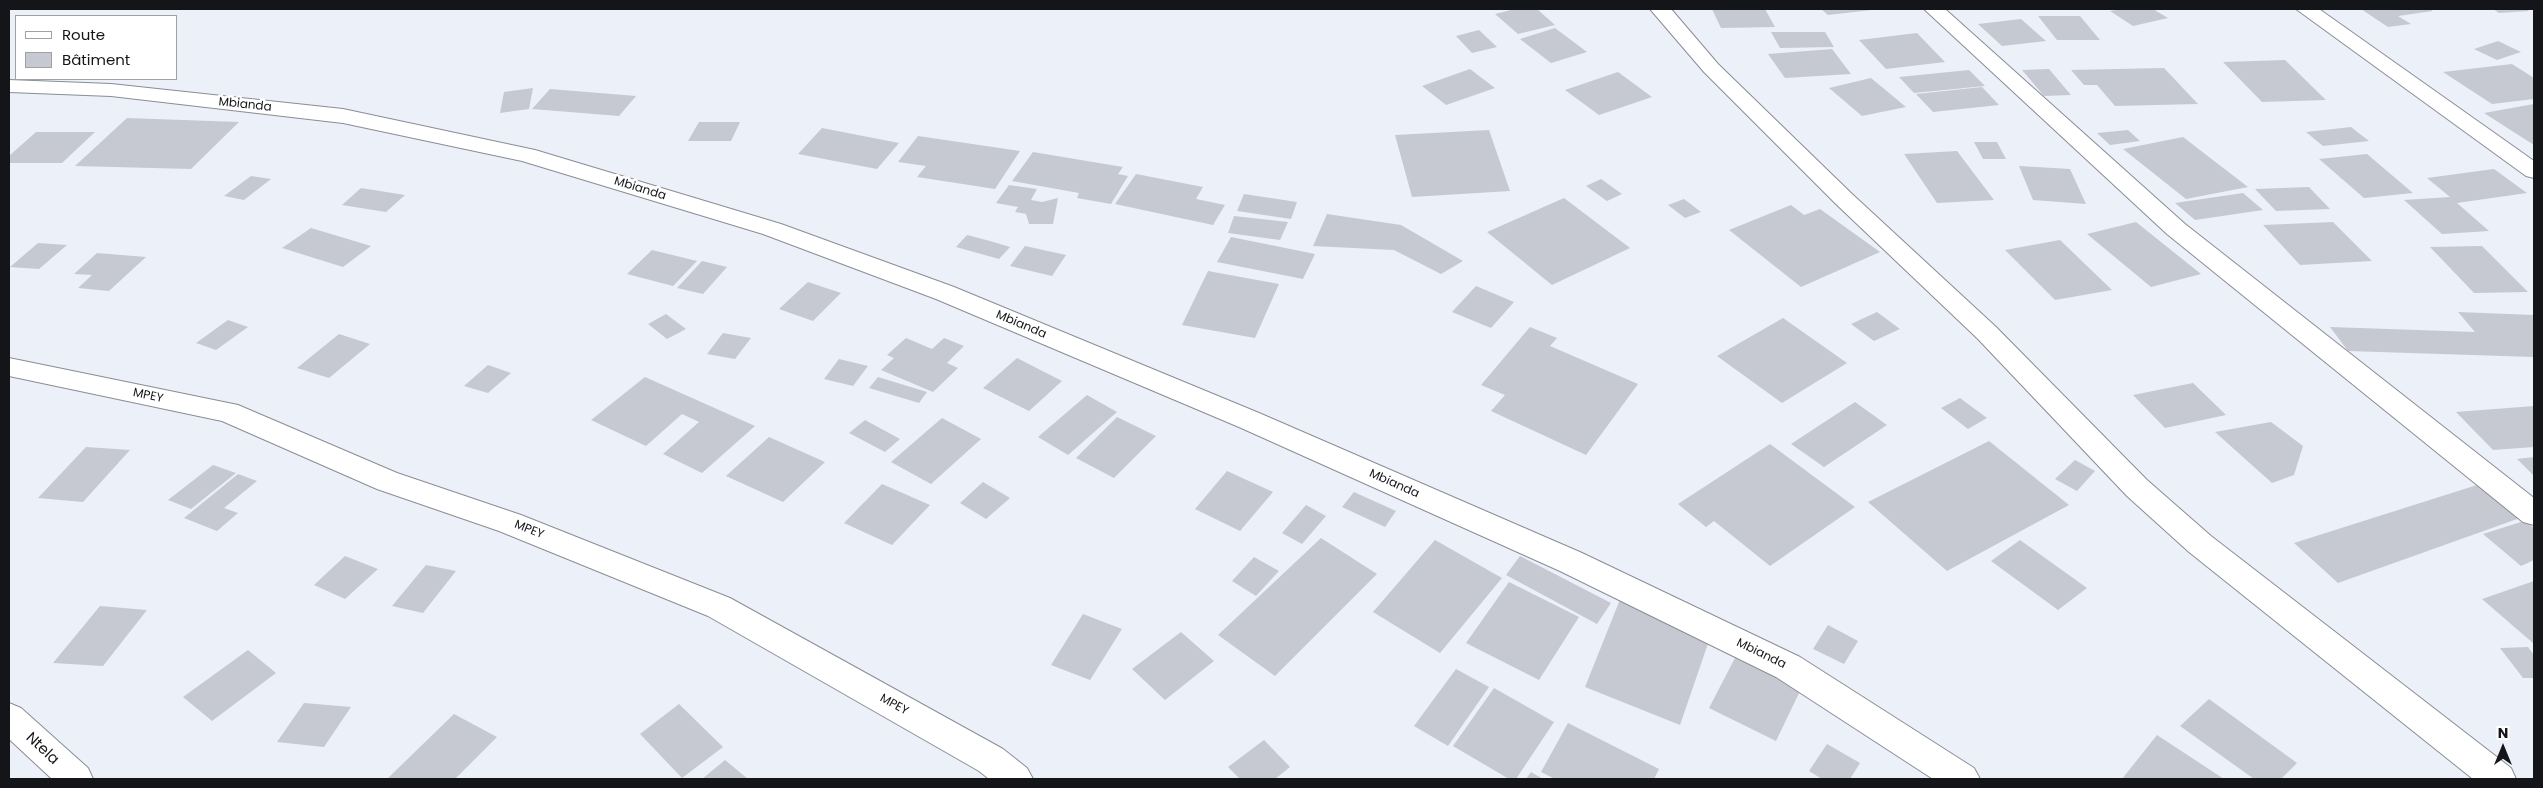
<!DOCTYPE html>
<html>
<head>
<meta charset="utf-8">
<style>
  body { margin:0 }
  #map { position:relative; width:2543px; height:788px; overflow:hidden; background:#ecf0f8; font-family:Poppins,sans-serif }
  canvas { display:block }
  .frame { position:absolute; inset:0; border:10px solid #141518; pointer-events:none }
  .legend { position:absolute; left:15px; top:15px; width:162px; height:65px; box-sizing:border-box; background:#fff; border:1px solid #a1a1a3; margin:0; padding:6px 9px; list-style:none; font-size:15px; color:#141518 }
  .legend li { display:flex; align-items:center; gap:10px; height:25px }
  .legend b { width:25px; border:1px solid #a1a1a3 }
  .north { position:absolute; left:2478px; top:723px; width:50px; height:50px; -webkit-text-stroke:4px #fff; paint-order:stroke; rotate:0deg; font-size:14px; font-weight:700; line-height:20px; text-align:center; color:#141518 }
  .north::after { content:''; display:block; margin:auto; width:18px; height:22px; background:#141518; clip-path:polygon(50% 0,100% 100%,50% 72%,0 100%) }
</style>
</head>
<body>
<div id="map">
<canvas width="2543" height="788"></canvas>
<div class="frame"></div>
<ul class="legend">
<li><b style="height:6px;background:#fff"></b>Route</li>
<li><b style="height:14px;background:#c6c9d1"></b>Bâtiment</li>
</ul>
<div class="north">N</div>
</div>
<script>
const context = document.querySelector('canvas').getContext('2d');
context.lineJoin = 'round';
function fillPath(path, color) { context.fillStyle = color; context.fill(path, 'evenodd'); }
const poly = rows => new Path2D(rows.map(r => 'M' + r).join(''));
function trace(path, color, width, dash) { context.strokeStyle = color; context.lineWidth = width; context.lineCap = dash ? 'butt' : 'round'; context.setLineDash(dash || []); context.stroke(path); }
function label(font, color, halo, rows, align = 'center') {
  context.font = font + ' Poppins,sans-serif'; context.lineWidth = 5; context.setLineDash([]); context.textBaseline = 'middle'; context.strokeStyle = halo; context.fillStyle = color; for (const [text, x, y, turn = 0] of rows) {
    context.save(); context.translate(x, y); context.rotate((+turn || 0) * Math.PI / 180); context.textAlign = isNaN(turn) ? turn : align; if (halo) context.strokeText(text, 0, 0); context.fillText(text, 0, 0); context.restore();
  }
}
fillPath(poly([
  [1515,9,1537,9,1555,25,1518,34,1495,14],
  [1712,9,1765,9,1775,27,1721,28],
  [1821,9,1872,9,1872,10,1828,15],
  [2122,9,2153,9,2168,18,2133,26,2110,11],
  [2361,9,2429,9,2433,11,2398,16,2411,24,2388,27],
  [2493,9,2526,9,2529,11,2499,13],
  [2038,16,2080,16,2100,40,2057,40],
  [2021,19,2046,41,2002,46,1978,24],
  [1555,28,1587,52,1551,63,1520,39],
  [1479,30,1497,47,1472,53,1456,36],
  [1771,32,1825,32,1834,47,1780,48],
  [1917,33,1945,62,1886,69,1859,40],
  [2498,41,2521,52,2497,60,2474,49],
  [1832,49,1851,74,1785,78,1768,54],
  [2285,60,2326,100,2262,102,2223,62],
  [2512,64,2534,78,2534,99,2492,104,2443,72],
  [2164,68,2198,104,2115,106,2097,85,2084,85,2071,70],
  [1470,69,1495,88,1446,105,1422,86],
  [2049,69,2071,95,2044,96,2022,70],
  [1969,70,1985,86,1914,93,1899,77],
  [1618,72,1652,97,1599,115,1565,90],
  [1871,78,1906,107,1862,116,1829,88],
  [1982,87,1999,105,1933,112,1916,94],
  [533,88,529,109,500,113,504,92],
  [550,89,636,96,619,116,532,109],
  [2534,104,2534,145,2484,113],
  [127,118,239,122,191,169,75,166],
  [699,122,740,122,731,141,688,141],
  [2351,127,2369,141,2323,146,2306,132],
  [822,128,899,143,877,169,798,154],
  [1489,130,1510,191,1412,197,1395,135],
  [2128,130,2140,141,2110,145,2097,133],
  [36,132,95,132,62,163,9,163,9,156],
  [918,136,1020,151,995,189,917,177,926,166,898,162],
  [2183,137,2248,187,2186,199,2123,149],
  [1974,142,1997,142,2006,159,1983,159],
  [1957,151,1994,200,1937,203,1904,154],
  [1033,152,1123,167,1118,174,1128,176,1111,204,1077,198,1079,193,1012,181],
  [2367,154,2413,193,2364,198,2319,159],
  [2019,166,2070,169,2086,204,2033,200],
  [2494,169,2527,193,2457,203,2489,231,2442,234,2404,200,2450,197,2427,178],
  [1136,174,1203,187,1196,199,1225,205,1213,225,1115,204],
  [251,176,271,179,244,200,224,196],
  [1601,179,1622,194,1607,201,1586,186],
  [1009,185,1037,189,1031,200,1042,202,1058,198,1053,224,1029,224,1026,214,1015,212,1018,207,996,203],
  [2309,187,2330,209,2276,211,2255,189],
  [361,188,405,195,386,212,342,205],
  [2243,193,2263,210,2195,220,2175,203],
  [1244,194,1297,202,1291,219,1237,211],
  [1564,198,1630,248,1552,285,1487,232],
  [1684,199,1701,212,1685,218,1668,205],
  [1791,205,1804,215,1820,209,1880,252,1801,287,1729,230],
  [1327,214,1401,225,1463,261,1441,274,1394,250,1313,246],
  [1234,216,1288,222,1280,240,1228,233],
  [2136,222,2201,274,2151,287,2087,234],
  [2333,222,2372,261,2300,265,2263,225],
  [311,228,371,246,343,267,282,248],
  [967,235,990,241,1010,247,999,259,956,247],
  [1231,237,1315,254,1303,279,1217,262],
  [2060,240,2112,290,2055,300,2005,250],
  [38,243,67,245,39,269,10,267],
  [1025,246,1066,255,1052,276,1010,266],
  [2482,246,2528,292,2474,293,2430,247],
  [652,250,697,261,673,286,627,274],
  [97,253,146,257,109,291,78,288,92,275,74,274],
  [702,261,727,267,703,294,677,288],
  [1208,271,1279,284,1255,338,1182,325],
  [808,282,841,293,813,321,779,309],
  [1476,286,1514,302,1491,328,1452,312],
  [1877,312,1900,329,1874,341,1851,324],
  [2458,312,2534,315,2534,357,2348,351,2330,327,2475,332],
  [666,314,686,329,667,339,648,324],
  [1783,318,1847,363,1782,403,1717,356],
  [228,320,248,327,216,350,196,343],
  [1530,327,1557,338,1550,346,1638,384,1586,455,1491,411,1505,395,1481,385],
  [723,333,751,338,735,359,707,354],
  [339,334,370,344,329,378,297,368],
  [906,338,932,349,944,338,964,346,947,363,958,368,933,392,881,370,894,358,887,355],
  [1017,358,1062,381,1029,411,983,388],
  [839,359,868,366,853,386,824,379],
  [488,365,511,373,488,393,464,386],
  [645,377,755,426,702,473,663,454,699,422,682,414,646,446,591,420],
  [878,377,927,392,919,403,869,388],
  [2193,383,2226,415,2165,428,2133,395],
  [1087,395,1117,412,1068,455,1038,437],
  [1960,398,1987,418,1968,429,1941,408],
  [1855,402,1887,425,1824,467,1791,444],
  [2534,406,2534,447,2493,450,2456,412],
  [1117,417,1156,436,1114,478,1076,458],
  [942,418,981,439,931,484,891,462],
  [865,420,900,439,885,452,849,433],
  [2271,422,2303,446,2294,475,2272,483,2215,432],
  [769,437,825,462,783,502,726,476],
  [1989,441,2069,505,1947,571,1868,502],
  [1770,444,1855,507,1770,566,1714,521,1706,527,1678,504],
  [86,447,130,450,83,502,38,498],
  [2534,457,2534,476,2517,459],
  [2075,460,2095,471,2077,491,2055,479],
  [213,465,236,473,191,509,168,500],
  [1227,471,1273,492,1240,531,1195,509],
  [238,474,257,481,224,508,238,513,217,531,184,518],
  [983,482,1010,498,986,519,960,503],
  [882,484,930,505,892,545,844,523],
  [2477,485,2520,518,2338,583,2294,543],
  [1354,492,1396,511,1385,527,1342,507],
  [1306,505,1326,516,1302,544,1282,533],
  [2524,521,2534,528,2534,560,2521,566,2483,534],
  [1321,538,1377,574,1275,676,1218,635],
  [1435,540,1502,578,1440,653,1373,612],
  [2020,540,2087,588,2058,610,1991,561],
  [345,556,378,569,345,599,314,585],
  [1520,556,1611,603,1597,624,1506,575],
  [1254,557,1279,571,1256,596,1232,581],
  [426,565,456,571,423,613,392,606],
  [2534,581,2534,644,2482,599],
  [1509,582,1579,617,1539,680,1466,643],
  [1621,597,1712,632,1680,725,1585,687],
  [100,606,147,610,103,666,53,663],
  [1083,614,1122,629,1090,680,1051,665],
  [1828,625,1858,641,1844,664,1813,649],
  [1181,632,1214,661,1165,700,1132,669],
  [2528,647,2534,655,2534,678,2523,678,2500,648],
  [248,650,276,673,212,721,183,697],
  [1735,658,1801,689,1776,741,1709,708],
  [1456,669,1489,687,1448,746,1414,726],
  [1494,688,1554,722,1516,779,1509,779,1453,746],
  [2209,699,2297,763,2281,779,2254,779,2180,726],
  [304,703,351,707,324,747,277,742],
  [679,704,723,747,682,778,640,734],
  [454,714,497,737,455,779,387,779],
  [1568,723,1659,769,1654,779,1555,779,1541,772],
  [2157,735,2224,779,2122,779],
  [1264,740,1290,767,1275,779,1240,779,1228,767],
  [1827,744,1860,763,1850,779,1822,779,1809,771],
  [725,760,748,779,702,779],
  [1531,772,1543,779,1526,779]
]), '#c6c9d1');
const minor = poly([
  [1650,9,1671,9,1718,64,1852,194,1996,327,2147,480,2211,536,2511,768,2516,779,2473,779,2189,552,2127,496,1978,339,1836,204,1704,72,1650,9],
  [1924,9,1945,9,2185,224,2534,498,2534,525,2523,522,2167,234,1924,9],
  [2296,9,2319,9,2534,161,2534,178,2526,176,2296,9],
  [9,358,238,405,397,473,521,515,730,598,1003,749,1027,768,1033,779,989,779,979,771,708,616,499,531,377,489,222,421,9,376,9,358],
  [9,703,21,708,88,768,93,779,52,779,9,739,9,703]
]);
const tertiary = poly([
  [9,80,111,84,343,109,535,150,781,224,954,287,1259,413,1582,553,1800,657,1974,768,1980,779,1933,779,1776,677,1560,571,1239,427,936,299,763,234,522,161,343,123,111,96,9,92,9,80]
]);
trace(minor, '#8a8d95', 2);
trace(tertiary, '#8a8d95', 2);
fillPath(minor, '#fff');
fillPath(tertiary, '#fff');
label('12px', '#141518', '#fff', [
  ["Mbianda",245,105,6],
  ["Mbianda",640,189,17],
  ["Mbianda",1021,325,23],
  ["MPEY",148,396,12],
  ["Mbianda",1394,484,24],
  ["MPEY",529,530,22],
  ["Mbianda",1761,654,26],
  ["MPEY",894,705,29]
]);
label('15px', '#141518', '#fff', [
  ["Ntela",42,749,43]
]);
</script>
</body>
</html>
